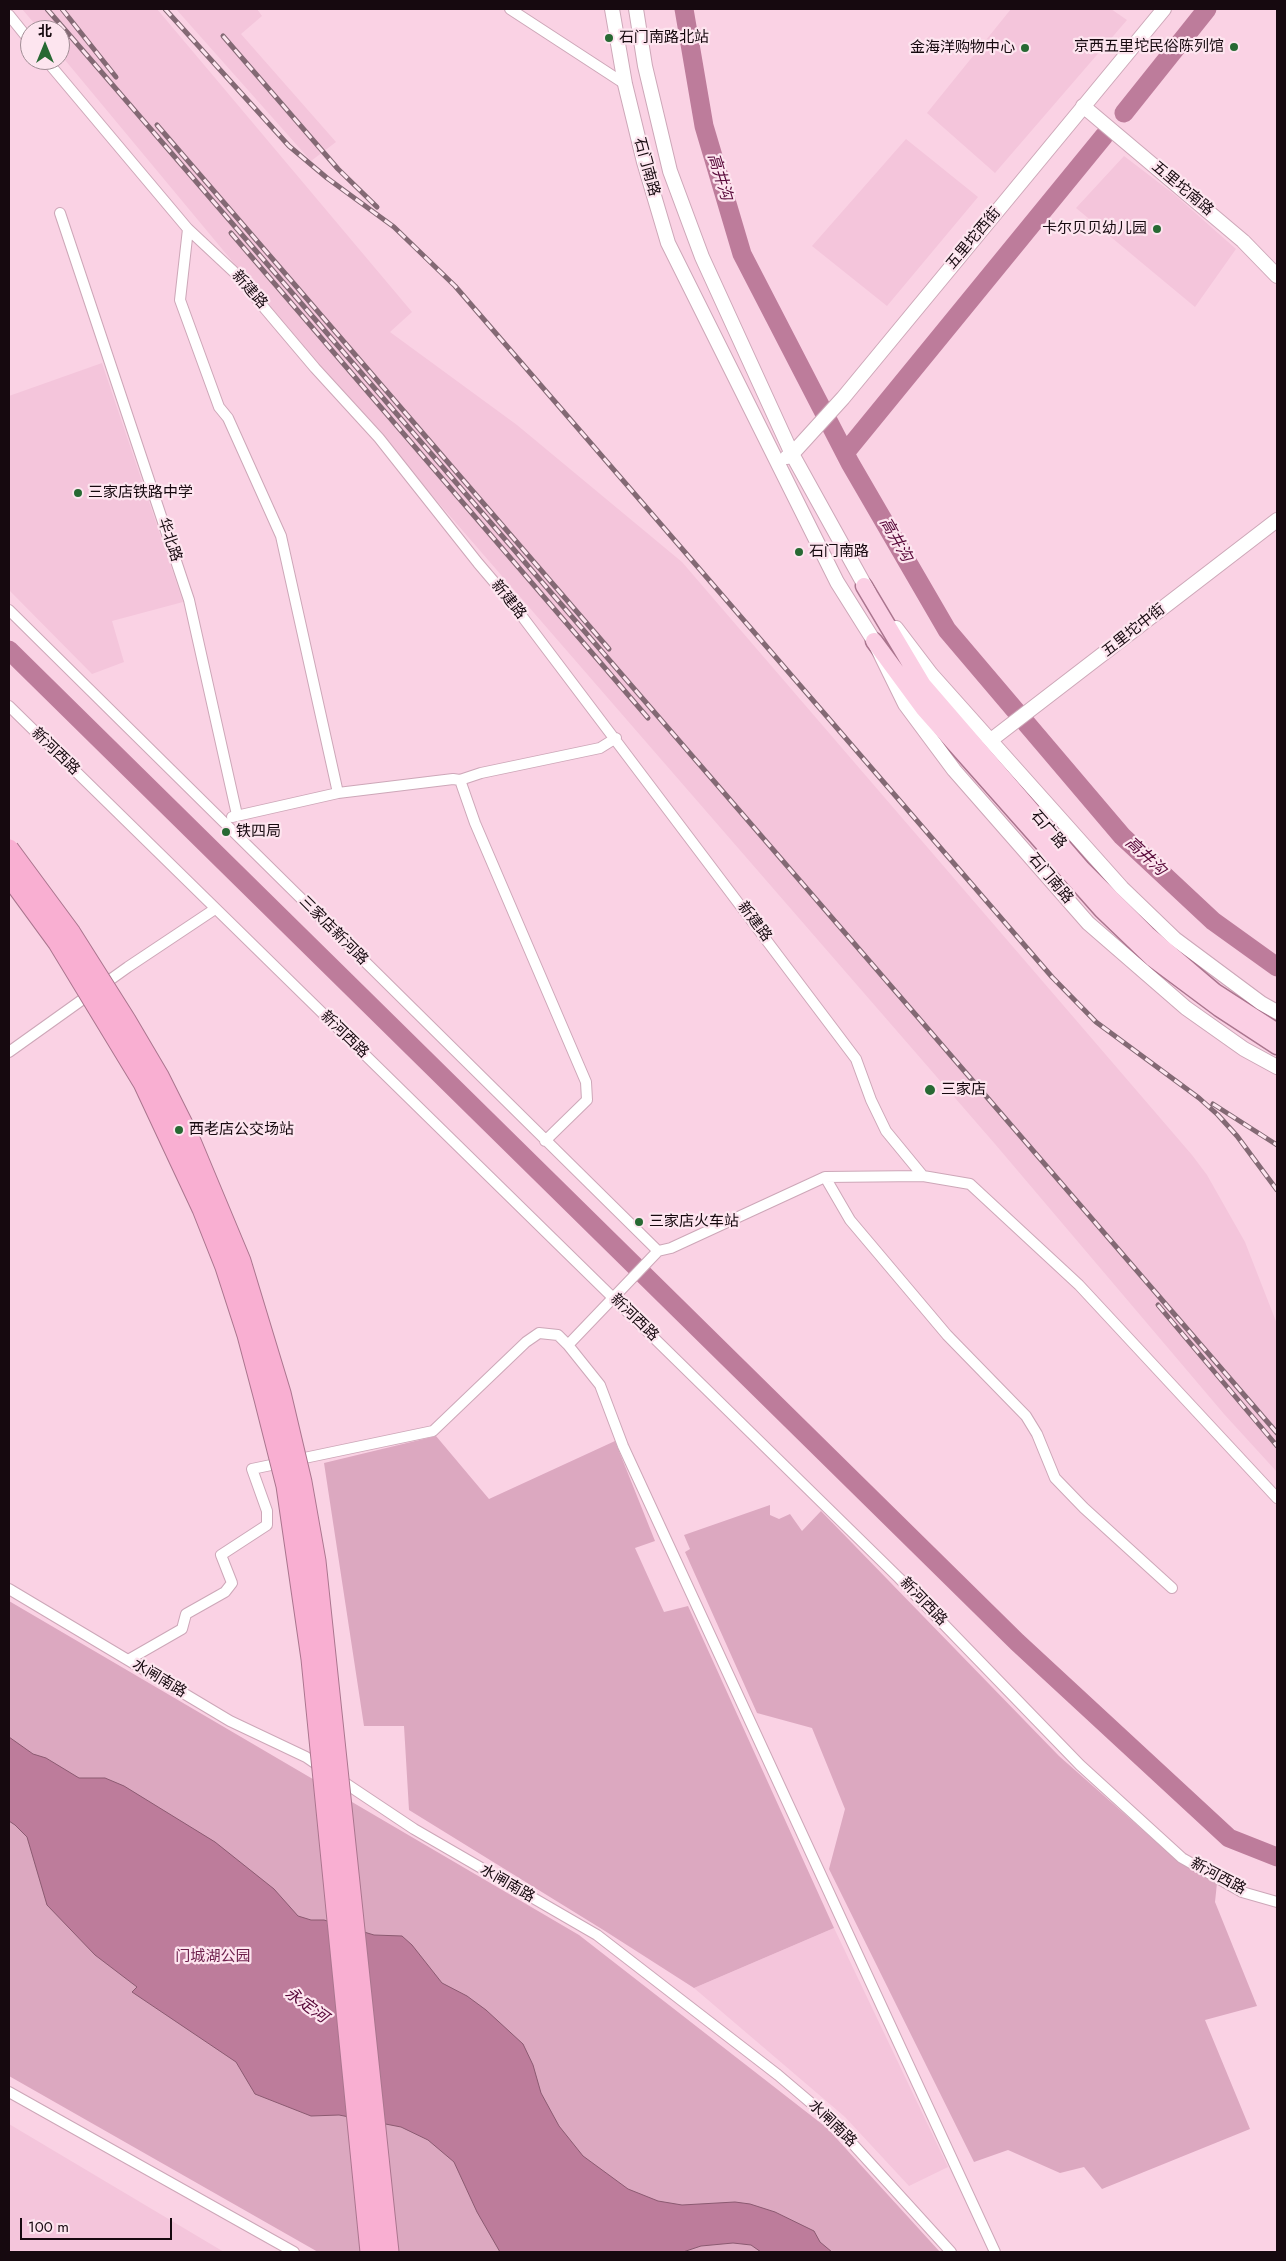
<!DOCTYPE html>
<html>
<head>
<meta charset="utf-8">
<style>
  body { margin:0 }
  #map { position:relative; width:1286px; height:2261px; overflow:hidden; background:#fad2e4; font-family:Jost,"Noto Sans SC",sans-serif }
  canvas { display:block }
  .frame { position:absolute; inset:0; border:10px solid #16090f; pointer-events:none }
  .north { position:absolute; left:20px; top:20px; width:50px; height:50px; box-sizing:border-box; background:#fde5ef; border:1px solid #a18d95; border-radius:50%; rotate:0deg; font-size:14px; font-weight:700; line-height:20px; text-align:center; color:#16090f }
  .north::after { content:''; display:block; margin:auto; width:18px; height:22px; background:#276933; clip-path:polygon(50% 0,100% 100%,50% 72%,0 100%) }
  .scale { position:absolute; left:20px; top:2218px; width:152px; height:22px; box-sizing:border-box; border:2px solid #16090f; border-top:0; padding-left:6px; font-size:15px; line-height:18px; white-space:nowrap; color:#16090f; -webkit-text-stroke:4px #fde5ef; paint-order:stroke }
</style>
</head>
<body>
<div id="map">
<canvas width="1286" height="2261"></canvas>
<div class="frame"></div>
<div class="north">北</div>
<div class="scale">100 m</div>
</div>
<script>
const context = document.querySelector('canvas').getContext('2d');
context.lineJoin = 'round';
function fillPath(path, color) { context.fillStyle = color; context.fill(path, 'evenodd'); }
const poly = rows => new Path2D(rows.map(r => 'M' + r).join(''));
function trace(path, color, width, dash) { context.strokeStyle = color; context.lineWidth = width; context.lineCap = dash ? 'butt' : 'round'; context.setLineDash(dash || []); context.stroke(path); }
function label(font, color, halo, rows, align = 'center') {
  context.font = font + ' Jost,"Noto Sans SC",sans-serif'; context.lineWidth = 4.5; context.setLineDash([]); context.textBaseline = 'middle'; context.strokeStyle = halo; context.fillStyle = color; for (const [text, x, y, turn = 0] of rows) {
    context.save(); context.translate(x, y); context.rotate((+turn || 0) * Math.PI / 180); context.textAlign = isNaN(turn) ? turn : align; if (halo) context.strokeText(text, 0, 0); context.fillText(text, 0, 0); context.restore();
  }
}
fillPath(poly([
  [22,9,157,9,412,312,390,332,517,425,682,562,1192,1155,1207,1175,1245,1242,1277,1324,1277,1472,1224,1414,995,1144,311,356,60,54,60,30,40,30],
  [176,9,257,9,262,16,241,34,336,142,311,161],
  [1011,9,1111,9,1127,20,995,173,927,113],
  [906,139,978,197,887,306,812,246],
  [1124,156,1175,195,1236,249,1195,307,1076,208],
  [102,363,183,602,112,621,124,662,92,674,9,590,9,396],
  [834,1928,948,2167,909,2186,845,2117,694,1988],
  [9,2124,224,2252,9,2252]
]), '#f4c5db');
fillPath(poly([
  [436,1436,489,1499,615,1441,655,1541,635,1548,664,1612,688,1606,834,1928,694,1988,605,1931,409,1810,404,1726,364,1726,324,1463],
  [770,1505,770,1515,779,1519,790,1514,802,1531,821,1511,1059,1756,1179,1862,1217,1883,1215,1902,1257,2006,1205,2020,1250,2129,1102,2189,1084,2167,1060,2173,1008,2150,974,2162,829,1869,845,1809,812,1728,757,1713,685,1552,690,1549,684,1535],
  [9,1601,579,1935,827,2128,940,2252,318,2252,9,2076]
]), '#dca8c0');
const water = poly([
  [9,1737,33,1754,46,1758,79,1778,105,1778,124,1786,215,1842,274,1889,298,1916,311,1920,324,1920,374,1935,402,1936,412,1945,442,1983,467,1996,486,2010,523,2044,533,2065,541,2093,559,2126,583,2156,628,2189,658,2201,682,2205,735,2202,750,2204,775,2212,814,2231,820,2242,832,2252,761,2252,751,2245,733,2243,701,2246,683,2252,500,2252,477,2212,454,2162,428,2140,401,2127,339,2115,311,2116,255,2094,236,2062,132,1992,137,1987,95,1955,47,1905,27,1837,15,1825,9,1821,9,1737]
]);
fillPath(water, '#bd7c9b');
trace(water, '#8b5a71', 1);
trace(poly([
  [684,9,704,126,742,254,850,463,947,630,1122,836,1213,921,1277,967],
  [1124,113,1207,9],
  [845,453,1104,136],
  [9,650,1017,1642,1229,1838,1277,1857]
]), '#bd7c9b', 19);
const street = poly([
  [510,9,625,84],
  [9,15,30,41],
  [46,60,188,229,233,271,315,368,379,438,478,563,512,603,856,1059,871,1100,886,1131,923,1176],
  [60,213,189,600,237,815],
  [188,229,180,300,219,407,228,418,281,536,338,793],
  [9,610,658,1251],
  [9,706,899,1578,1080,1765,1182,1858,1242,1892,1277,1902],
  [460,780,475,823,586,1082,587,1100,545,1141],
  [232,817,338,793,453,779,460,780,481,773,600,748,616,738],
  [9,1052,128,967,215,909],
  [825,1177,850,1220,947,1335,1026,1416,1037,1434,1055,1478,1084,1508,1172,1588],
  [658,1251,671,1248,825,1177,923,1176,970,1184,1079,1285,1277,1498],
  [568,1345,658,1251],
  [9,1589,230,1721,306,1757,322,1768],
  [128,1660,182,1629,186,1614,225,1592,232,1583,221,1555,267,1525,267,1511,252,1469,433,1431,526,1342,539,1333,558,1335,568,1345,600,1385,623,1446,995,2252],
  [339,1779,414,1829,597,1935,778,2075,831,2120,951,2252],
  [9,2092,294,2252]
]);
const secondary = poly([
  [612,9,625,84,644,162,668,243,837,582,874,641,905,704,954,770,1088,923,1186,1008,1244,1049,1277,1067],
  [636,9,645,66,670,171,702,257,792,454,869,593],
  [1083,106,1243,241,1277,276],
  [787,457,792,454,843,398,1164,9],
  [896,628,931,674,1122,888,1175,939,1261,1003,1277,1012],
  [991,740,1277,520]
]);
const primary = poly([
  [864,586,923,685,1082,869,1147,934,1215,992,1277,1032],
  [874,641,924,709,1102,910,1152,958,1219,1008,1277,1046]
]);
trace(street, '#cda7b8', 12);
trace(secondary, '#cda7b8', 16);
trace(primary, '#aa758e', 19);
trace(street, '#fff', 10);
trace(secondary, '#fff', 14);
trace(primary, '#fbcfe4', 16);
const rail = poly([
  [47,9,1277,1433],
  [62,9,116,77],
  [165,9,289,146,327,178,394,227,455,286,1052,977,1096,1022,1199,1098,1218,1115,1237,1136,1277,1190],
  [223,36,338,169,377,207],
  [157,125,609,649],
  [231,233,648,718],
  [1213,1104,1277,1145],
  [1158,1305,1277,1446]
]);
trace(rail, '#836974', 5);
trace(rail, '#fde5ef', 3, [9]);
const highwayBridge = poly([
  [9,849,71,933,126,1020,159,1076,188,1134,241,1261,281,1393,302,1482,316,1561,389,2252],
  [9,876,58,943,143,1083,202,1209,225,1267,247,1335,264,1399,286,1486,311,1659,370,2252]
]);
trace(highwayBridge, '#aa758e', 21, []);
trace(highwayBridge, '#f9afd2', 19);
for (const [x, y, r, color] of [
  [609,38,5,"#276933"],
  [1234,47,5,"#276933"],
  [1025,48,5,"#276933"],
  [1157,229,5,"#276933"],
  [78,493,5,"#276933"],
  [799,552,5,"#276933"],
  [226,832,5,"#276933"],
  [930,1090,6,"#276933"],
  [179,1130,5,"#276933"],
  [639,1222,5,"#276933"]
]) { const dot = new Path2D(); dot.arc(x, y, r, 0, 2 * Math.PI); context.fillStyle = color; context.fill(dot); trace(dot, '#fde5ef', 2); }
label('15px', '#16090f', '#fde5ef', [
  ["石门南路北站",619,38],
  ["京西五里坨民俗陈列馆",1224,47,"right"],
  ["金海洋购物中心",1015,48,"right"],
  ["卡尔贝贝幼儿园",1147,229,"right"],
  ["三家店铁路中学",88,493],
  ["石门南路",809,552],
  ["铁四局",236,832],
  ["三家店",941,1090],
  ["西老店公交场站",189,1130],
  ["三家店火车站",649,1222]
], 'left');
label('15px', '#16090f', '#fde5ef', [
  ["石门南路",646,167,75],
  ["五里坨南路",1182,189,40],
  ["五里坨西街",974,239,-50],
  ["新建路",249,290,49],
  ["华北路",169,540,72],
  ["新建路",508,600,51],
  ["五里坨中街",1134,631,-38],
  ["新河西路",55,752,44],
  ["石广路",1048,830,49],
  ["石门南路",1050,879,50],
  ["新建路",754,922,53],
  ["三家店新河路",333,931,45],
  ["新河西路",344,1035,44],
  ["新河西路",634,1318,44],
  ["新河西路",923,1602,46],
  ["水闸南路",159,1679,31],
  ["新河西路",1218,1877,28],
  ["水闸南路",507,1884,30],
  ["水闸南路",832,2124,44]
]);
label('15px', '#6c1e4a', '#fde5ef', [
  ["门城湖公园",213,1957]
]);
label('italic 16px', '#580839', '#fde5ef', [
  ["高井沟",719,177,73],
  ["高井沟",895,540,60],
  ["高井沟",1145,857,43],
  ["永定河",306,2006,36]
]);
</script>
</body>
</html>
